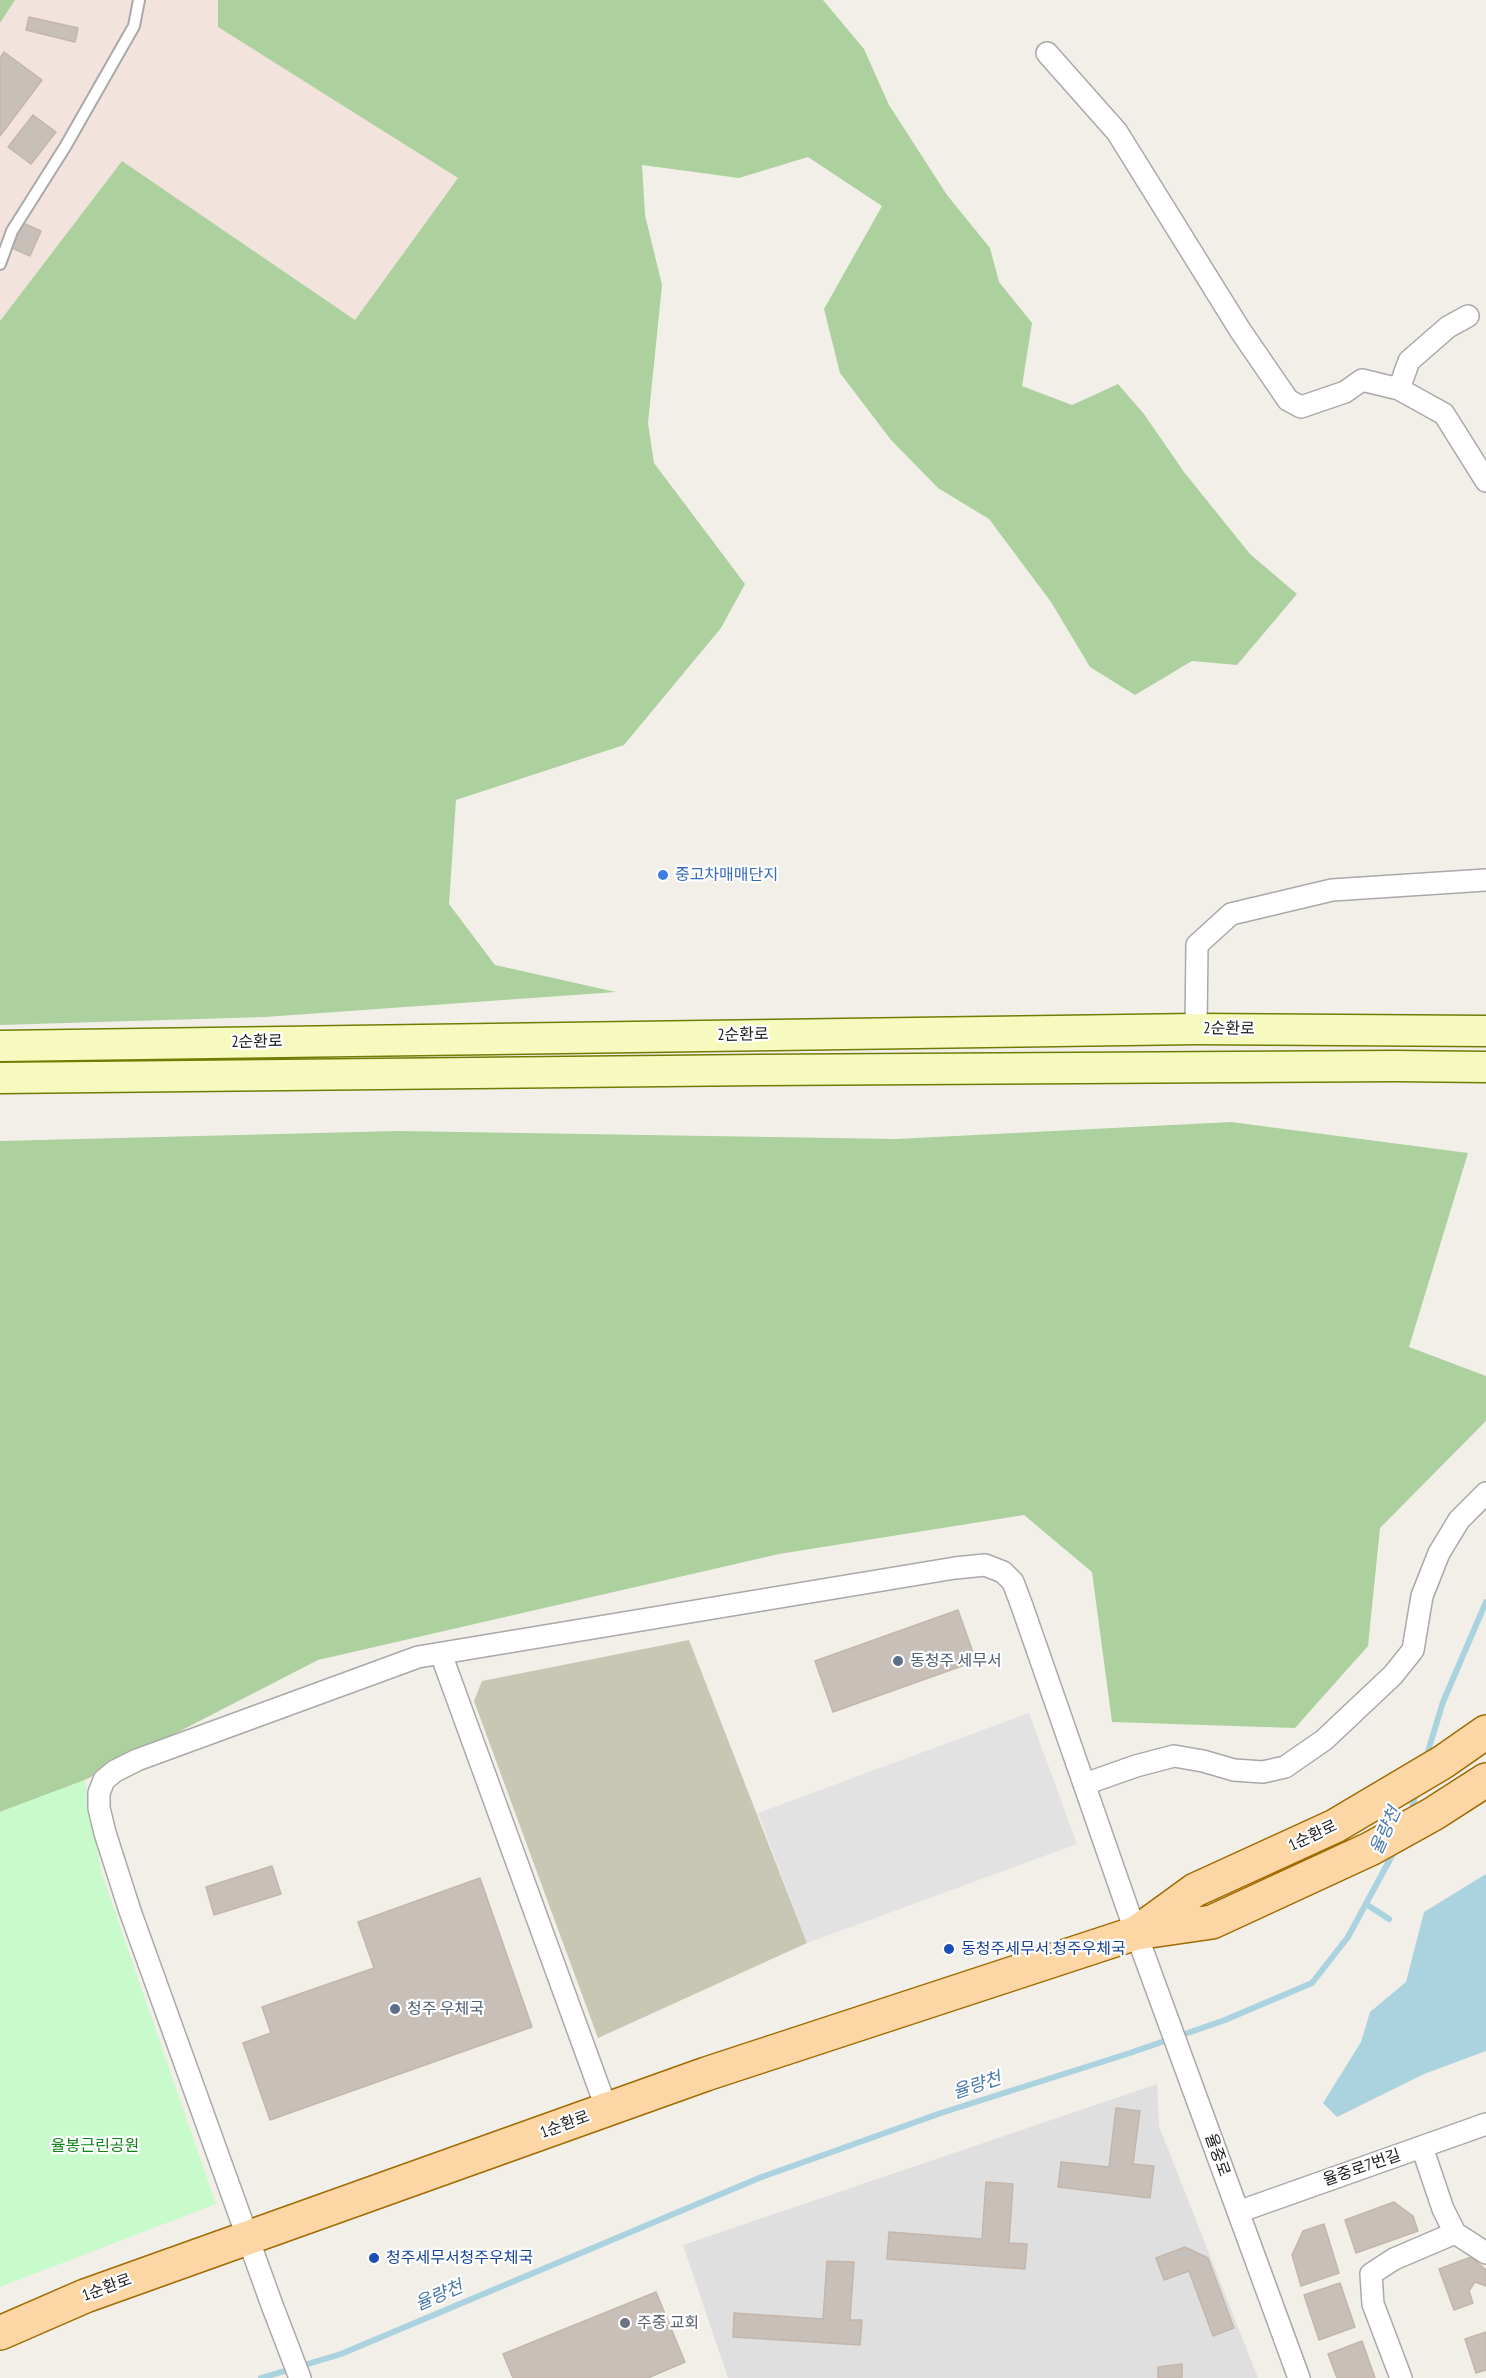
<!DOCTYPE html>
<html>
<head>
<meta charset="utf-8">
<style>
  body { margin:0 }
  canvas { display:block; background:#f2efe9 }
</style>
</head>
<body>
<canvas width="1486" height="2378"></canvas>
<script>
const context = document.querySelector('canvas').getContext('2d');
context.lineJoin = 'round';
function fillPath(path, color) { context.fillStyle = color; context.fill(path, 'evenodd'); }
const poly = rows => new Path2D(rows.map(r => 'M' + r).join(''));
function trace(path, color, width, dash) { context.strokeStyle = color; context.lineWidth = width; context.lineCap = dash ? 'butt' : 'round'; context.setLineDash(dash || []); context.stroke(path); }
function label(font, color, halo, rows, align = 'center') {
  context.font = font + ' "PT Sans Narrow","Noto Sans KR",sans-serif'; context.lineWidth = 4.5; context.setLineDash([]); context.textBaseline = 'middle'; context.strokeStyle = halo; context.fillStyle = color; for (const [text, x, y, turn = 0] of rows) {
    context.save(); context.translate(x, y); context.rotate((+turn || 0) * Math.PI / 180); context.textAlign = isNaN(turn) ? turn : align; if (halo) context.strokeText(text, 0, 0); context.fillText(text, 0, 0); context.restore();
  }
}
fillPath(poly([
  [1157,2084,1159,2126,1258,2378,728,2378,683,2245]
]), '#e0dfdf');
fillPath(poly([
  [15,0,218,0,219,27,458,178,355,320,122,161,0,321,0,23]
]), '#f3e3dd');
fillPath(poly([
  [689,1640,807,1943,598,2038,474,1701,482,1681]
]), '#c7c7b4');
fillPath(poly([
  [0,0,15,0,0,23],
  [218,0,823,0,864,49,889,105,947,195,990,248,999,282,1032,323,1022,386,1072,405,1118,384,1144,414,1184,472,1250,554,1297,594,1237,665,1192,661,1135,695,1090,667,1051,602,989,519,938,488,891,440,840,373,824,309,882,206,808,157,739,178,642,165,645,215,662,285,648,423,654,463,745,584,721,628,624,745,456,800,449,904,495,965,616,992,265,1017,0,1025,0,321,122,161,355,320,458,178,218,27],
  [1231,1122,1468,1153,1409,1347,1486,1376,1486,1421,1380,1528,1368,1646,1295,1728,1112,1722,1092,1572,1024,1515,779,1554,318,1660,85,1780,0,1812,0,1141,398,1131,896,1139]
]), '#add19e');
fillPath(poly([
  [85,1780,101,1871,216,2204,0,2287,0,1812]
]), '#c8facc');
fillPath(poly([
  [1029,1713,1077,1844,807,1943,758,1813]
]), '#e2e2e2');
fillPath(poly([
  [1486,1874,1486,2051,1424,2074,1337,2117,1323,2103,1361,2042,1370,2012,1406,1982,1424,1912]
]), '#aad3df');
trace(poly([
  [1426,1758,1443,1702,1486,1602],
  [1411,1813,1416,1791],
  [1366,1904,1389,1919],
  [261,2378,341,2354,759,2178,941,2113,1130,2053,1225,2020,1312,1983,1348,1937,1395,1850]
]), '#aad3df', 6);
const building = poly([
  [29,17,78,28,75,42,26,30,29,17],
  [4,52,42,80,0,136,0,58,4,52],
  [33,115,56,132,31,164,8,147,33,115],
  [23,223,41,231,30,256,12,248,23,223],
  [958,1610,976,1661,833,1712,815,1661,958,1610],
  [272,1866,281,1894,214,1915,206,1887,272,1866],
  [480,1878,532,2027,270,2120,243,2043,271,2033,262,2007,374,1968,358,1922,480,1878],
  [1116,2108,1140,2111,1133,2164,1154,2166,1150,2198,1058,2187,1061,2162,1109,2167,1116,2108],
  [986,2182,1013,2184,1009,2243,1027,2244,1025,2269,887,2259,889,2232,982,2239,986,2182],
  [1394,2202,1413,2216,1418,2231,1356,2253,1345,2220,1394,2202],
  [1324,2224,1339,2273,1301,2286,1292,2255,1303,2231,1324,2224],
  [1185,2247,1208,2258,1234,2328,1213,2336,1189,2271,1164,2280,1156,2258,1185,2247],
  [1471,2257,1486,2270,1486,2286,1475,2282,1469,2291,1473,2303,1454,2310,1439,2269,1471,2257],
  [827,2261,854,2262,850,2320,862,2320,860,2345,733,2337,734,2313,823,2319,827,2261],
  [1340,2283,1355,2327,1319,2340,1304,2295,1340,2283],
  [656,2292,685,2362,648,2378,513,2378,503,2354,656,2292],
  [1486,2332,1486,2370,1476,2373,1465,2339,1486,2332],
  [1362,2341,1375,2378,1337,2378,1328,2354,1362,2341],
  [1182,2364,1182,2378,1158,2378,1158,2367,1182,2364]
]);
fillPath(building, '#c7bfb8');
trace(building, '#c4b6ab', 1.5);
const lane = poly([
  [0,264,12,231,65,147,134,26,139,0]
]);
const street = poly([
  [1047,53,1117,132,1240,330,1288,400,1301,407,1345,392,1362,380,1399,389,1444,414,1486,481],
  [1399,389,1409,361,1448,327,1468,316],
  [1196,1029,1197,945,1231,914,1332,890,1486,880],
  [441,1654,607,2110],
  [1085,1784,1136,1766,1174,1756,1203,1761,1234,1770,1263,1772,1285,1767,1324,1740,1393,1675,1413,1650,1422,1596,1439,1553,1459,1520,1486,1493],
  [1422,2147,1443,2209,1455,2233],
  [1238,2212,1486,2124],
  [1455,2233,1486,2253],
  [300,2378,272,2305,130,1911,105,1833,99,1808,99,1793,104,1780,115,1771,137,1760,418,1657,955,1568,985,1565,1003,1572,1013,1582,1022,1606,1136,1933,1299,2378],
  [1401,2378,1373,2304,1371,2274,1394,2259,1455,2233]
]);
const secondary = poly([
  [0,1046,1196,1029,1486,1031],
  [0,1078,759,1070,1395,1066,1486,1067]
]);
const primary = poly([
  [1140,1930,1195,1890,1335,1826,1443,1762,1486,1732],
  [0,2333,85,2296,706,2074,1136,1933,1212,1922,1370,1849,1433,1814,1486,1780]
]);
trace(lane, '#a9a9a9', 14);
trace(street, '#a9a9a9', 24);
trace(secondary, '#707d05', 33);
trace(primary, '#a06b00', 36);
trace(lane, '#fff', 10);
trace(street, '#fff', 21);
trace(secondary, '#f7fabf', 30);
trace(primary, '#fcd6a4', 33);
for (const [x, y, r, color] of [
  [663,875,6,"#3f7fe0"],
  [898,1661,6,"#5c6f8a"],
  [949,1949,6,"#1a4fb4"],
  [395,2009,6,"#5c6f8a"],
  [374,2258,6,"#1a4fb4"],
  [625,2323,6,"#6b7280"]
]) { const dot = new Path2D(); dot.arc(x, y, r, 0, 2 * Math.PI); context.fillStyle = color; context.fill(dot); trace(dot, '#fff', 2); }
label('16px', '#366cbe', '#fff', [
  ["중고차매매단지",675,875]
], 'left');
label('16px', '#222', '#fff', [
  ["2순환로",1229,1029,1],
  ["2순환로",743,1035,-1],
  ["2순환로",257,1042,-1],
  ["1순환로",1313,1836,-25],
  ["1순환로",565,2125,-20],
  ["율중로",1217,2155,70],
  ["율중로7번길",1362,2168,-19],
  ["1순환로",107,2288,-20]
]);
label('16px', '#4e5e75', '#fff', [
  ["동청주 세무서",910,1661],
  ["청주 우체국",407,2009]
], 'left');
label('16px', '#164399', '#fff', [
  ["동청주세무서.청주우체국",961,1949],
  ["청주세무서청주우체국",386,2258]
], 'left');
label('16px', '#0c8416', '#fff', [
  ["율봉근린공원",95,2146]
]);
label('16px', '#5b616d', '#fff', [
  ["주중 교회",637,2323]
], 'left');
label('italic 18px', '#4a7aab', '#fff', [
  ["율량천",1386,1831,-66],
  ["율량천",977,2086,-18],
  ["율량천",439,2296,-23]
]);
</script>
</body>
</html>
